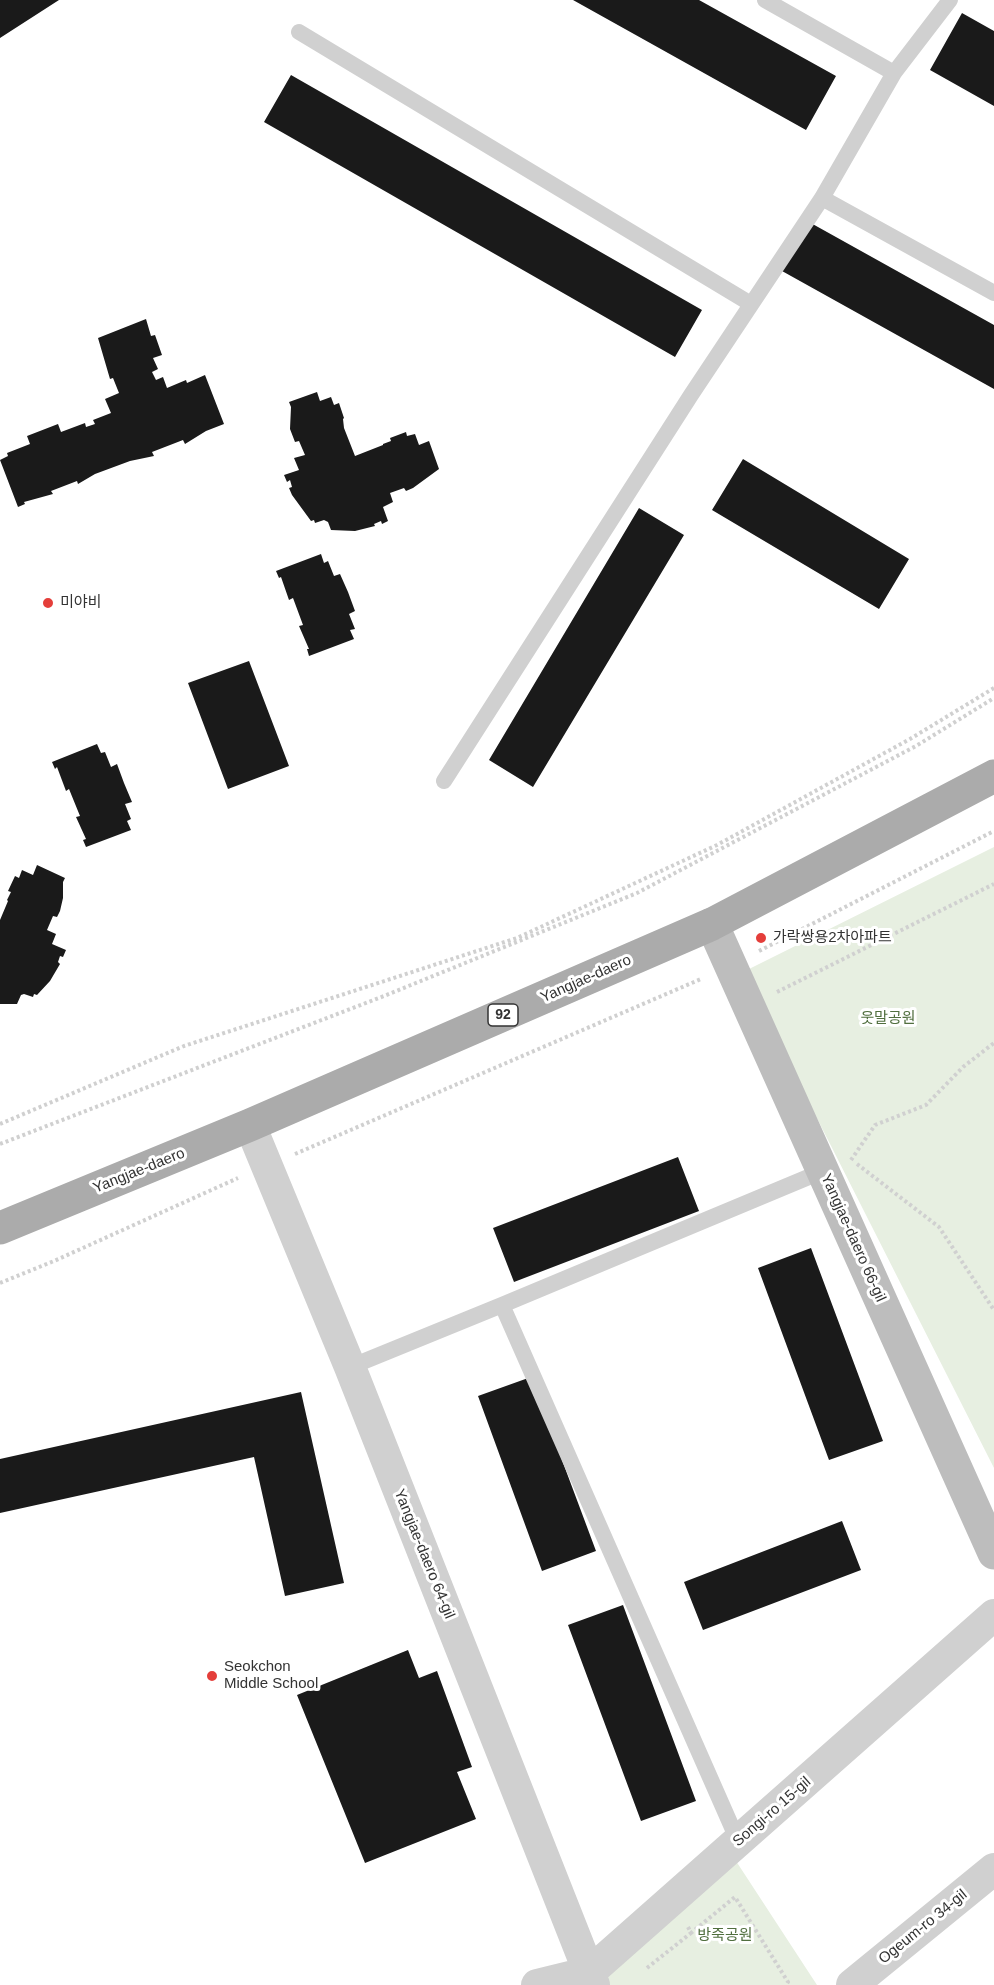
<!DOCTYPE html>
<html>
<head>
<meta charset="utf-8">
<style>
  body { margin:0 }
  canvas { display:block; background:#fff }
</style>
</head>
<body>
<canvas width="994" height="1985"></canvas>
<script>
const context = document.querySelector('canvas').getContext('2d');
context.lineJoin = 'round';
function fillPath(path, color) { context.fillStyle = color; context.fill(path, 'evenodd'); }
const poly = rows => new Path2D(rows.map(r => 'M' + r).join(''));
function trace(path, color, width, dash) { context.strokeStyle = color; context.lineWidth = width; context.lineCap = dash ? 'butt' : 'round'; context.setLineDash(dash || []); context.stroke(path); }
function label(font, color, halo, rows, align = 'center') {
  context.font = font + ' Arial,"Noto Sans KR",sans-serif'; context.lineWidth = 6; context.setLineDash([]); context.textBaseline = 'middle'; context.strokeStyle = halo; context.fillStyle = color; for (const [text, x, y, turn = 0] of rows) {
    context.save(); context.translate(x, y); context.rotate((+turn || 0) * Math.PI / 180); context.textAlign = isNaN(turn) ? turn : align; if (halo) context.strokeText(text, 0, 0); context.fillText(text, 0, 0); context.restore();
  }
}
fillPath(poly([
  [994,847,994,1468,743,972],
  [736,1861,817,1985,609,1985,607,1977]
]), '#e7efe1');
fillPath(poly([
  [0,0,59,0,0,38],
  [573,0,699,0,836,76,806,130],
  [962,13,994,31,994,106,930,70],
  [291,75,702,310,675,357,264,122],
  [809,222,994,325,994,389,782,271],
  [146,319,151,336,155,335,162,355,153,358,158,369,152,372,156,380,163,377,167,388,186,380,187,383,205,375,224,424,206,431,185,444,183,440,152,452,154,456,130,461,95,474,78,484,77,481,51,491,53,494,24,502,25,504,18,507,0,460,8,456,7,453,30,444,27,436,58,424,61,432,85,423,86,427,95,424,93,420,111,413,105,399,119,393,113,378,110,379,98,338],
  [317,392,320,401,331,397,334,405,339,403,344,418,343,419,344,428,355,456,383,445,383,444,391,441,390,438,406,432,407,436,415,434,419,445,429,441,439,469,413,488,406,491,404,488,390,493,393,502,383,507,388,521,382,524,381,521,374,524,375,526,355,531,331,530,328,522,324,520,315,523,314,520,311,521,292,495,289,488,292,487,290,480,287,482,284,475,299,470,294,458,305,455,299,441,295,442,290,429,291,407,289,402],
  [743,459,909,559,879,609,712,510],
  [639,508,684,535,533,787,489,760],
  [321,554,324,563,328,561,334,576,340,574,348,592,355,611,349,614,355,629,350,630,354,639,309,656,307,649,309,649,299,626,303,625,293,598,289,600,281,577,279,578,276,571],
  [249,661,289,766,228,789,188,683],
  [97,744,101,753,105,752,111,767,117,764,124,783,132,802,125,804,131,819,127,821,131,830,86,847,83,840,86,839,76,817,80,816,69,789,66,791,57,767,55,769,52,762],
  [37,865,65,878,63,882,63,898,60,911,57,917,53,916,47,930,56,934,52,944,66,950,63,957,60,956,58,962,60,964,50,981,37,995,34,994,33,997,24,994,21,995,17,1004,0,1004,0,920,8,901,7,900,11,892,8,891,15,876,19,878,22,870,33,875],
  [678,1157,699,1211,514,1282,493,1228],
  [811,1248,883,1441,829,1460,758,1268],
  [531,1377,596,1551,542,1571,478,1396],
  [301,1392,344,1583,285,1596,254,1457,0,1513,0,1459],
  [842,1521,861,1570,703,1630,684,1582],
  [623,1605,696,1801,641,1821,568,1625],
  [408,1650,419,1678,437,1671,472,1767,457,1772,476,1819,365,1863,297,1695]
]), '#1a1a1a');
trace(poly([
  [759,951,994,831],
  [777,992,994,884],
  [0,1124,184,1046,517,938,717,845,910,739,994,688],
  [0,1144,384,996,637,893,916,746,994,698],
  [295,1154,701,979],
  [851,1160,875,1125,926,1105,963,1067,994,1043],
  [857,1164,939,1227,994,1310],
  [0,1283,54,1261,238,1178],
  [688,1927,691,1933,735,1897,788,1982,785,1985],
  [647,1968,691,1933]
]), '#d0d0d0', 4, [3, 3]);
trace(poly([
  [765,0,894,73],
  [299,32,751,304],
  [822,198,994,293],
  [444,781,691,395,822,198,894,73,950,0],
  [502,1305,738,1841],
  [350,1367,502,1305,823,1171]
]), '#d0d0d0', 16);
trace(poly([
  [250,1125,350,1367,594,1985],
  [537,1985,590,1972,994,1615],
  [852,1985,994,1869]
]), '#d0d0d0', 32);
trace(poly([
  [712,924,994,1553]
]), '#bdbdbd', 33);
trace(poly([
  [0,1228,250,1125,712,924,994,776]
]), '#ababab', 33);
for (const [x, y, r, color] of [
  [48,603,6,"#e43e3a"],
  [761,938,6,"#e43e3a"],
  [212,1676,6,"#e43e3a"]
]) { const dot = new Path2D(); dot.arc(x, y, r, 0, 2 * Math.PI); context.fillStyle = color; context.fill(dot); trace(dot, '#fff', 2); }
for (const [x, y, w] of [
  [503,1015,30]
]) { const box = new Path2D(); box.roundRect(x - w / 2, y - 11, w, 22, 4.5); context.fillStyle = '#fff'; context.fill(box); trace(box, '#333', 1.5); }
label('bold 14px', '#333', null, [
  ["92",503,1015]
]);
label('15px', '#333', '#fff', [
  ["미야비",60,603],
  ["가락쌍용2차아파트",773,938],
  ["Seokchon",224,1667],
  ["Middle School",224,1684]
], 'left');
label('15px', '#333', '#fff', [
  ["Yangjae-daero",586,979,-24],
  ["Yangjae-daero",139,1171,-22],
  ["Yangjae-daero 66-gil",853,1238,66],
  ["Yangjae-daero 64-gil",424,1554,68],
  ["Songi-ro 15-gil",772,1812,-41],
  ["Ogeum-ro 34-gil",923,1927,-39]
]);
label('15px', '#516f3f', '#fff', [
  ["웃말공원",888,1019],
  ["방죽공원",725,1936]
]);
</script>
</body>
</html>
